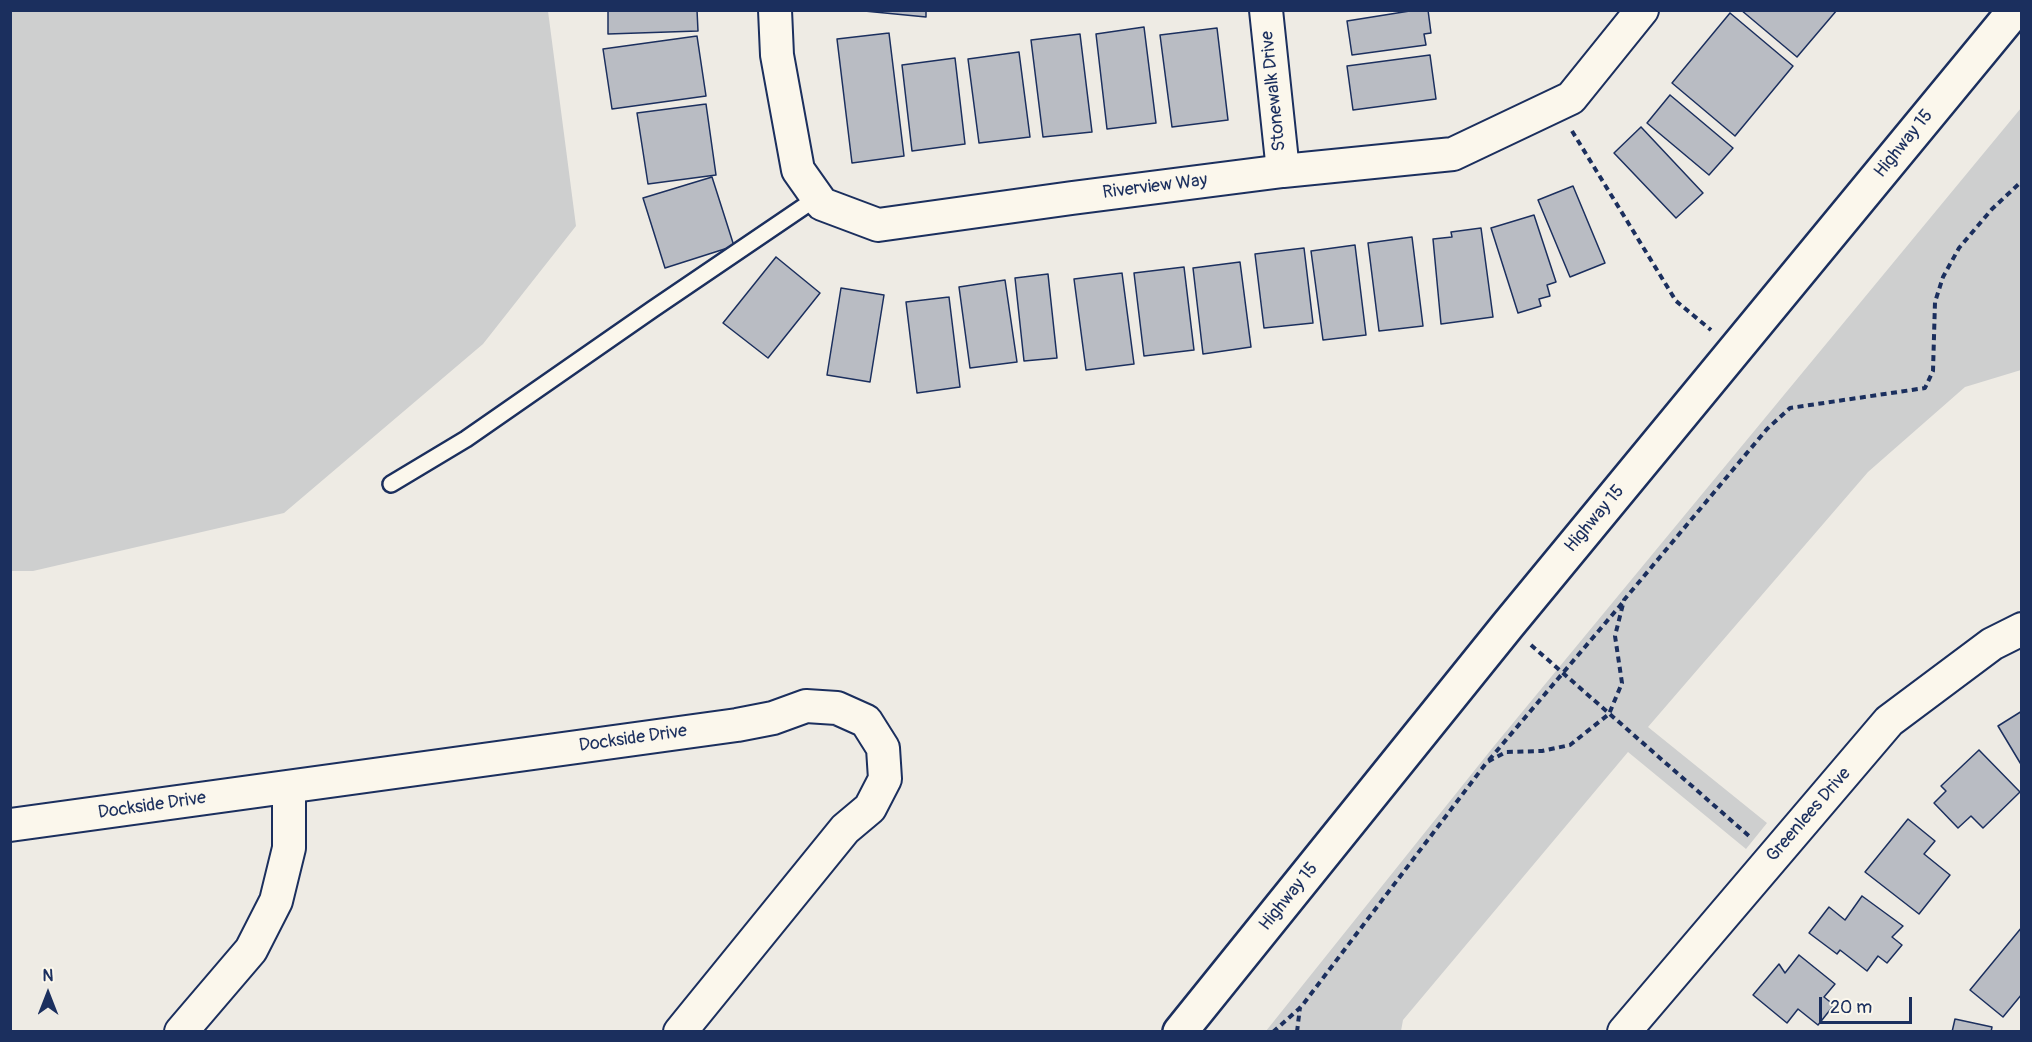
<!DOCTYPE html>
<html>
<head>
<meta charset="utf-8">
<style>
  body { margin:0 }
  #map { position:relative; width:2032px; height:1042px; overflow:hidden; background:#eeebe4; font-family:Pangolin,sans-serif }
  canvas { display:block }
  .frame { position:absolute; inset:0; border:12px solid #1b2f5e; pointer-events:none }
  .north { position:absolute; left:18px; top:964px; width:60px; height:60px; -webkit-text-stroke:4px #fbf7ec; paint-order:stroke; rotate:0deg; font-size:16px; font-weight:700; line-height:24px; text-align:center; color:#1b2f5e }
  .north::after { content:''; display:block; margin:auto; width:21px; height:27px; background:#1b2f5e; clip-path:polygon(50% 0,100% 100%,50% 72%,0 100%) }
  .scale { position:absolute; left:1819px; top:997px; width:93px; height:27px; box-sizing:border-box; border:3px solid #1b2f5e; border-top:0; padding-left:8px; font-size:18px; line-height:21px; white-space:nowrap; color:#1b2f5e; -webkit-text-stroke:4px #fbf7ec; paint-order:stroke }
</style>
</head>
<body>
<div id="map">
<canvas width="2032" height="1042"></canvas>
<div class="frame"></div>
<div class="north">N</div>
<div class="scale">20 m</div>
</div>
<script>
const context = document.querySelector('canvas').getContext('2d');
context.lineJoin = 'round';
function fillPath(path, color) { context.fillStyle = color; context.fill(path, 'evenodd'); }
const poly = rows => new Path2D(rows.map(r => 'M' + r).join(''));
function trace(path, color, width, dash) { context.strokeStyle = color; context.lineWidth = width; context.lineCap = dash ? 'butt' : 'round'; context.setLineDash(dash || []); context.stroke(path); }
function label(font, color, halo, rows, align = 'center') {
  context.font = font + ' Pangolin,sans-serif'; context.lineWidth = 4.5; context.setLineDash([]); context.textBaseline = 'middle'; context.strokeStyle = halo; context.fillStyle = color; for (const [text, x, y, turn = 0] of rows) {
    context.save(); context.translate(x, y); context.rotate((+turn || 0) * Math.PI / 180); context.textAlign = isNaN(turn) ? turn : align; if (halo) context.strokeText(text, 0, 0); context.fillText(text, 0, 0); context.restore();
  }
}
fillPath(poly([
  [10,11,548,11,576,226,483,344,284,513,33,571,11,571],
  [2021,108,2021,370,1965,387,1868,472,1648,727,1767,823,1746,849,1628,752,1403,1020,1401,1031,1266,1031,1494,746]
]), '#cecfcf');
const building = poly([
  [608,10,697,10,698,31,608,34,608,10],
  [854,10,926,10,926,17,854,10],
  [1416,10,1428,10,1431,33,1424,34,1426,45,1352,55,1347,21,1416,10],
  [1741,10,1837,10,1797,57,1741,10],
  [1730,13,1793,66,1735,136,1672,83,1730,13],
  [1144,27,1156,123,1107,129,1096,34,1144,27],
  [1217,28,1228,120,1172,127,1160,35,1217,28],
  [889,33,904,156,852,163,837,39,889,33],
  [1080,34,1092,132,1043,137,1031,40,1080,34],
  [697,36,706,96,612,109,603,49,697,36],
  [1019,52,1030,137,979,143,968,59,1019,52],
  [1430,55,1436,99,1353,110,1347,66,1430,55],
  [955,58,965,144,912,151,902,65,955,58],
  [1670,95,1733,148,1709,175,1647,123,1670,95],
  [706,104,716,175,648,184,637,113,706,104],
  [1641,127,1703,193,1676,218,1614,153,1641,127],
  [712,177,734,246,665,268,643,198,712,177],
  [1573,186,1605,263,1570,277,1538,200,1573,186],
  [1534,215,1556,282,1547,285,1550,296,1539,299,1541,306,1518,313,1491,228,1534,215],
  [1481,228,1493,317,1441,324,1433,239,1452,237,1451,232,1481,228],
  [1412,237,1423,326,1379,331,1368,243,1412,237],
  [1355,245,1366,335,1323,340,1311,251,1355,245],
  [1304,248,1313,323,1264,328,1255,254,1304,248],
  [776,257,820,293,768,358,723,323,776,257],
  [1240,262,1251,347,1203,354,1193,268,1240,262],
  [1184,267,1194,350,1144,356,1134,273,1184,267],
  [1122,273,1134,364,1086,370,1074,279,1122,273],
  [1048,274,1057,358,1024,361,1015,278,1048,274],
  [1005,280,1017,362,970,368,959,287,1005,280],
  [841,288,884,295,870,382,827,375,841,288],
  [949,297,960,387,917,393,906,302,949,297],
  [2022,711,2022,766,1998,726,2022,711],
  [1979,750,2020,792,1983,828,1971,816,1958,828,1934,803,1946,791,1941,786,1979,750],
  [1908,819,1935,841,1924,854,1950,875,1919,914,1865,872,1908,819],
  [1862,896,1903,926,1892,937,1902,945,1887,963,1878,956,1867,971,1840,950,1837,954,1809,933,1829,907,1845,920,1862,896],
  [2022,927,2022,994,2003,1017,1970,990,2022,927],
  [1799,955,1835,984,1824,997,1834,1005,1818,1025,1798,1009,1787,1023,1753,995,1779,964,1785,973,1799,955],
  [1955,1019,1992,1027,1991,1032,1952,1032,1955,1019]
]);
fillPath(building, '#b9bcc3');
trace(building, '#1b2f5e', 1.5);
const lane = poly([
  [391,484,466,439,653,309,818,197]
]);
const street = poly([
  [775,10,777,55,798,170,822,204,878,225,1072,198,1283,171,1453,154,1571,98,1642,10],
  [1266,10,1283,171],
  [10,825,737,725,773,718,806,706,837,708,866,721,883,748,885,779,870,808,845,829,680,1032],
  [181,1032,251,950,276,901,289,848,289,787],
  [1624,1032,1889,721,1992,644,2022,629]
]);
const secondary = poly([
  [1180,1032,1508,625,2015,10]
]);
trace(lane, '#1b2f5e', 20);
trace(street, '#1b2f5e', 36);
trace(secondary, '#1b2f5e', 38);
trace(poly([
  [1572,131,1676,301,1711,330],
  [1531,645,1749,836],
  [1489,760,1624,601],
  [1273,1032,1301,1007,1487,762,1506,752,1542,751,1570,745,1609,714,1622,683,1615,636,1624,600,1767,429,1790,408,1925,388,1933,371,1935,302,1943,277,1959,248,1992,209,2022,181],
  [1297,1032,1300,1007]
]), '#1b2f5e', 4, [6, 4.5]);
trace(lane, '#fbf7ec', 15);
trace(street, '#fbf7ec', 32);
trace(secondary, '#fbf7ec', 33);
label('18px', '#1b2f5e', '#fbf7ec', [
  ["Stonewalk Drive",1274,91,-96],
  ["Highway 15",1904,144,-51],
  ["Riverview Way",1155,187,-7],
  ["Highway 15",1595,519,-50],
  ["Dockside Drive",633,739,-8],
  ["Dockside Drive",152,806,-8],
  ["Greenlees Drive",1809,815,-49],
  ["Highway 15",1289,897,-51]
]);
</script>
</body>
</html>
